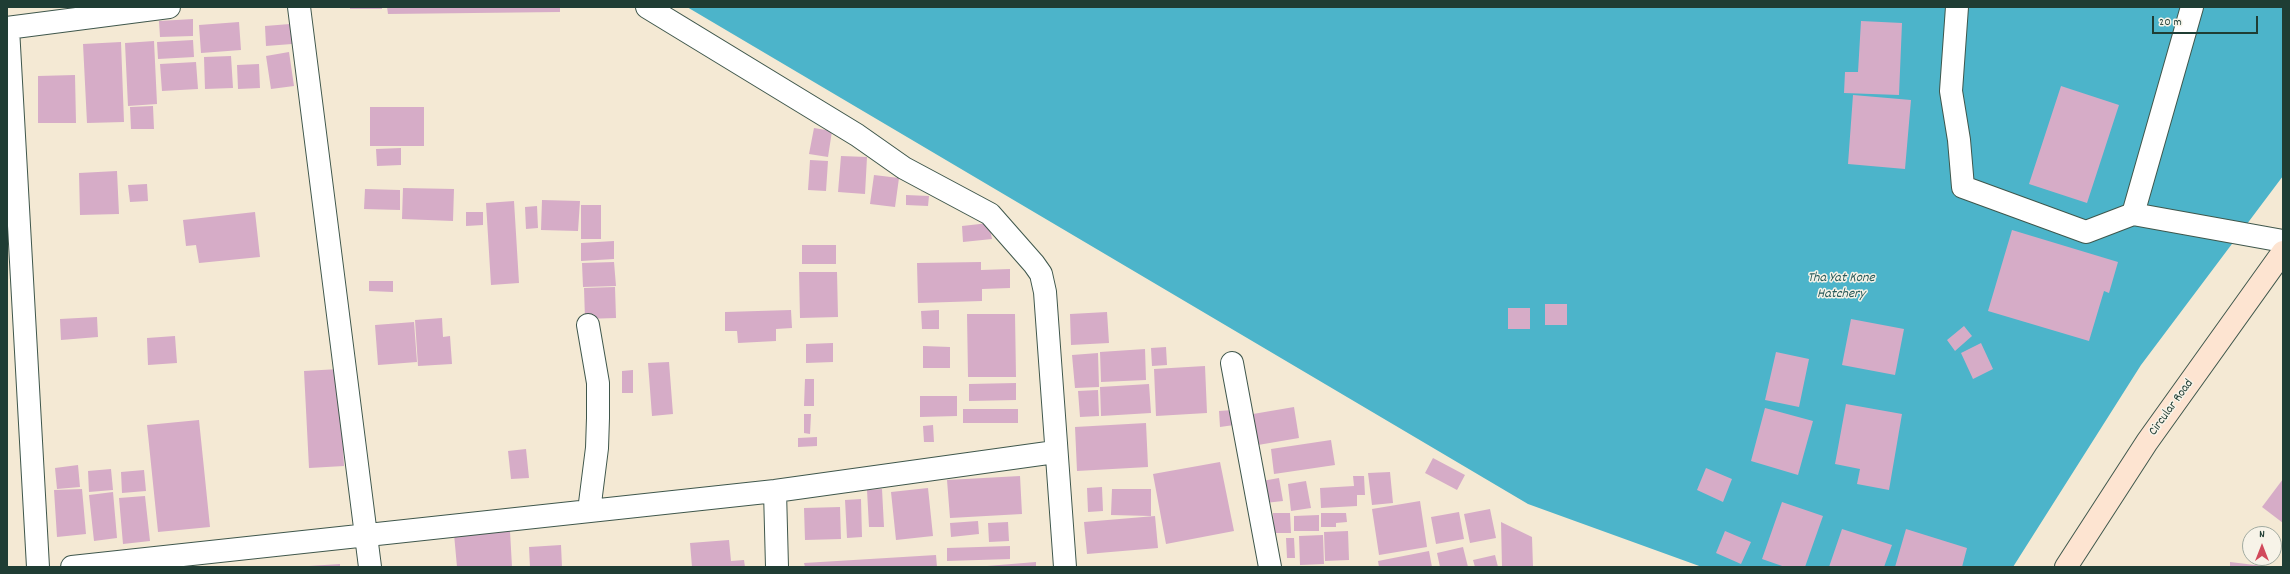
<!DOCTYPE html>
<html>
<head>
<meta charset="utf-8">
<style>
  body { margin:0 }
  #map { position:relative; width:2290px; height:574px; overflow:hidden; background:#f4e9d4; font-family:Dekko,sans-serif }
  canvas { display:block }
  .frame { position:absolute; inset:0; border:8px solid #1f3d34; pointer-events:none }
  .north { position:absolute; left:2242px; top:526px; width:40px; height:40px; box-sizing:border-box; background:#f7f3e8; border:1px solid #a1aaa0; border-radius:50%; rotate:0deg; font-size:11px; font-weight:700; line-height:16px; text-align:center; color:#1f3d34 }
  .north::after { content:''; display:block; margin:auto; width:14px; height:18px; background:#d1495b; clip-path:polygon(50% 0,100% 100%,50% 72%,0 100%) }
  .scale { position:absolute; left:2152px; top:16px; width:106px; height:18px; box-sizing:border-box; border:2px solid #1f3d34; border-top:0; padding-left:5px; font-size:12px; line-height:14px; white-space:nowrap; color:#1f3d34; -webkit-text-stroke:3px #f7f3e8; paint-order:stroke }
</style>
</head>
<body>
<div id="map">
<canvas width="2290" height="574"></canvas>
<div class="frame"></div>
<div class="north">N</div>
<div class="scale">20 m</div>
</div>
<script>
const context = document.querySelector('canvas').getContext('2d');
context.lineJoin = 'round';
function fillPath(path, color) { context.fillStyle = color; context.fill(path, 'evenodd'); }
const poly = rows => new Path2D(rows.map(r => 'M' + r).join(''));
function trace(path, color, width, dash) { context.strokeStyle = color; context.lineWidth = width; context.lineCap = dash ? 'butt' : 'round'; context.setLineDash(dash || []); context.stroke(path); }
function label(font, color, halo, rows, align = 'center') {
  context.font = font + ' Dekko,sans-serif'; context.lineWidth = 3; context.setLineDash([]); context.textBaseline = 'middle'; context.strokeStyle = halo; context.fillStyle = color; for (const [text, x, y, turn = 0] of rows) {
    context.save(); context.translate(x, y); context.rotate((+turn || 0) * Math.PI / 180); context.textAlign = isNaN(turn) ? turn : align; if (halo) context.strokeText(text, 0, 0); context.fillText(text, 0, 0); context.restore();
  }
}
fillPath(poly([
  [687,7,2283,7,2283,176,2141,365,2013,567,1702,567,1528,504]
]), '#4cb4ca');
fillPath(poly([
  [350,7,382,7,382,9,350,9],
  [387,7,560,7,560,12,388,14],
  [193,19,193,36,160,37,159,21],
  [1861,21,1902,23,1899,95,1844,93,1845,72,1858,72],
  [239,22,241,50,201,53,199,25],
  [290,24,292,44,266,46,265,26],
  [193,40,194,57,158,59,157,42],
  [154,41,157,104,128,106,125,43],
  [121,42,124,122,87,123,83,44],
  [289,52,294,86,271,89,266,56],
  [231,56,233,88,205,89,204,57],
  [196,62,198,89,162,91,160,64],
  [259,64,260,88,238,89,237,65],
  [75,75,76,123,38,123,38,76],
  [2061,86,2119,105,2087,203,2029,184],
  [1853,95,1911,100,1905,169,1848,164],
  [153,106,154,129,131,129,130,107],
  [370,107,424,107,424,146,370,146],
  [814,128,832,131,828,157,809,154],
  [401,148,401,165,377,166,376,149],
  [841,156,867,157,865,194,838,192],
  [810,160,828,161,826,191,808,190],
  [117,171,119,214,80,215,79,173],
  [874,175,899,178,895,207,870,204],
  [147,184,148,201,130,202,128,185],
  [403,188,454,189,453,221,402,219],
  [365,189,400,190,400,210,364,209],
  [906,195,929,196,928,206,906,205],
  [542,200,580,201,578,231,541,230],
  [514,201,519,283,491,285,486,203],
  [581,205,601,205,601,239,581,239],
  [537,206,538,228,526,229,525,207],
  [255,212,260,257,199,263,196,245,186,246,183,220],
  [466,212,483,212,483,225,466,226],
  [989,223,992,239,963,242,962,226],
  [2012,230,2118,262,2109,293,2104,291,2089,341,1988,311],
  [614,241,614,259,581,261,581,243],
  [802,245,836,245,836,264,802,264],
  [614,262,616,286,583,287,582,263],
  [981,262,981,270,1010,269,1010,288,982,289,982,301,918,303,917,263],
  [799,272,837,272,838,317,800,318],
  [369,281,393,281,393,292,369,291],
  [615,287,616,318,585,319,584,288],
  [1545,304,1567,304,1567,325,1545,325],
  [1508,308,1530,308,1530,329,1508,329],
  [791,310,792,328,776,329,776,341,738,343,737,331,725,331,725,312],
  [939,310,939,329,922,329,921,311],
  [1107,312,1109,343,1071,345,1070,314],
  [967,314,1015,314,1016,377,968,377],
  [97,317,98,337,61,340,60,319],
  [442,318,443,337,450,336,452,364,418,366,415,320],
  [1851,319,1904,329,1895,375,1842,365],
  [414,322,417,362,378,365,375,325],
  [1964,326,1972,336,1955,351,1947,340],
  [175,336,177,363,148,365,147,338],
  [833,343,833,362,806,363,806,344],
  [1981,343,1993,369,1973,379,1961,353],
  [923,346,950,347,950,368,923,368],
  [1166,347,1167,365,1152,366,1151,348],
  [1145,349,1146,380,1101,382,1100,352],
  [1776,352,1809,359,1799,407,1765,400],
  [1098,353,1099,387,1075,388,1072,355],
  [669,362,673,414,652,416,648,363],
  [1205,366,1207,413,1156,416,1154,369],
  [339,369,344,466,309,468,304,371],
  [633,370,633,393,622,393,622,371],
  [805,379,814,379,814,406,804,406],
  [1016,383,1016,400,969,401,969,384],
  [1149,384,1151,413,1101,416,1100,387],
  [1098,390,1099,416,1080,417,1078,391],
  [920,396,957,396,957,416,920,417],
  [1846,404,1902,414,1889,490,1857,484,1860,469,1835,464],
  [1294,407,1299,438,1258,445,1253,414],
  [1765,408,1813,421,1798,475,1751,461],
  [963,409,1018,409,1018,423,963,423],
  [1233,410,1234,425,1220,427,1219,411],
  [804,414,811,414,810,434,804,433],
  [199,420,210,527,158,532,147,425],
  [1146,423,1148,467,1077,471,1075,427],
  [933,425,934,442,924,442,923,426],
  [817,437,817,446,798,447,798,438],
  [1331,440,1335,465,1274,474,1271,449],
  [526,449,529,478,511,479,508,451],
  [1433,458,1465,475,1457,490,1425,473],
  [1220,462,1234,531,1166,544,1153,474],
  [78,465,80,487,57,489,55,468],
  [1706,468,1732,479,1723,502,1697,490],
  [111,469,113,490,89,492,88,471],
  [144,470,146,491,122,493,121,472],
  [1390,472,1393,503,1372,505,1368,473],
  [1020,476,1022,514,950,518,947,480],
  [1353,476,1364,476,1365,495,1357,495,1357,506,1321,508,1320,488,1354,486],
  [1279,478,1283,501,1265,503,1262,481],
  [2283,479,2283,523,2262,507],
  [1306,481,1311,508,1291,511,1288,484],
  [1102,487,1103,511,1088,512,1087,488],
  [928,488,933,536,896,540,891,492],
  [82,489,86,534,57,537,54,490],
  [882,489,884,527,869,527,867,490],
  [1112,489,1151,489,1151,516,1111,515],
  [113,492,117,538,94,541,89,495],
  [145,496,150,541,123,544,119,498],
  [861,499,862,537,847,538,845,500],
  [1420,501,1427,547,1379,555,1372,509],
  [1782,502,1823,516,1805,567,1785,567,1762,559],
  [840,507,841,539,805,540,804,508],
  [1490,509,1496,538,1470,543,1464,514],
  [1459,512,1464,539,1436,544,1431,517],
  [1273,513,1290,513,1291,533,1274,533],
  [1321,513,1346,513,1347,522,1336,523,1336,527,1321,527],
  [1319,515,1319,531,1294,531,1294,516],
  [1155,516,1158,548,1087,554,1084,522],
  [978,521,979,534,951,537,950,523],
  [1008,522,1009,541,989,542,988,523],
  [1501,522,1532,537,1533,567,1502,567],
  [1842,529,1892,545,1884,567,1829,567],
  [1906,529,1967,548,1962,567,1895,567],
  [510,531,512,567,457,567,454,534],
  [1348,531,1349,560,1325,561,1324,532],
  [1725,531,1751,542,1741,564,1716,553],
  [1323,535,1324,564,1300,565,1299,536],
  [1286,538,1294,538,1295,558,1287,558],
  [729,540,731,561,744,560,745,567,692,567,690,543],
  [561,545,562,567,530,567,529,547],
  [1010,546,1010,559,947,561,947,548],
  [1463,547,1468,567,1440,567,1437,553],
  [1429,551,1432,567,1379,567,1378,561],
  [936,555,937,567,805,567,804,563],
  [1495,555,1498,567,1475,567,1473,560],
  [1036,562,1036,567,987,567,987,566],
  [2230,562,2263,566,2263,567,2230,567],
  [340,564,340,567,309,567,309,566]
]), '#d6acc7');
const street = poly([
  [299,7,370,567],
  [647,7,857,135,904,168,990,214,1034,264,1041,274,1045,292,1065,567],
  [1957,7,1951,91,1959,140,1963,187,2086,232,2133,214,2283,241],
  [7,28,169,7],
  [8,28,38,567],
  [2133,214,2192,7],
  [588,325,598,383,598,418,597,448,589,511],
  [1232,363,1270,567],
  [775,491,777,567],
  [72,567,775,491,1055,452]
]);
const secondary = poly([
  [2066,567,2147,442,2283,252]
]);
trace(street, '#3f574c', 24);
trace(secondary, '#3f574c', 24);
trace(street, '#fff', 22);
trace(secondary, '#fde4d1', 22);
label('13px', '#1f3d34', '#f7f3e8', [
  ["Circular Road",2172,408,-54]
]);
label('italic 14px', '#2a5b5a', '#f7f3e8', [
  ["Tha Yat Kone",1841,279],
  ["Hatchery",1841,295]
]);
</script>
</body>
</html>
